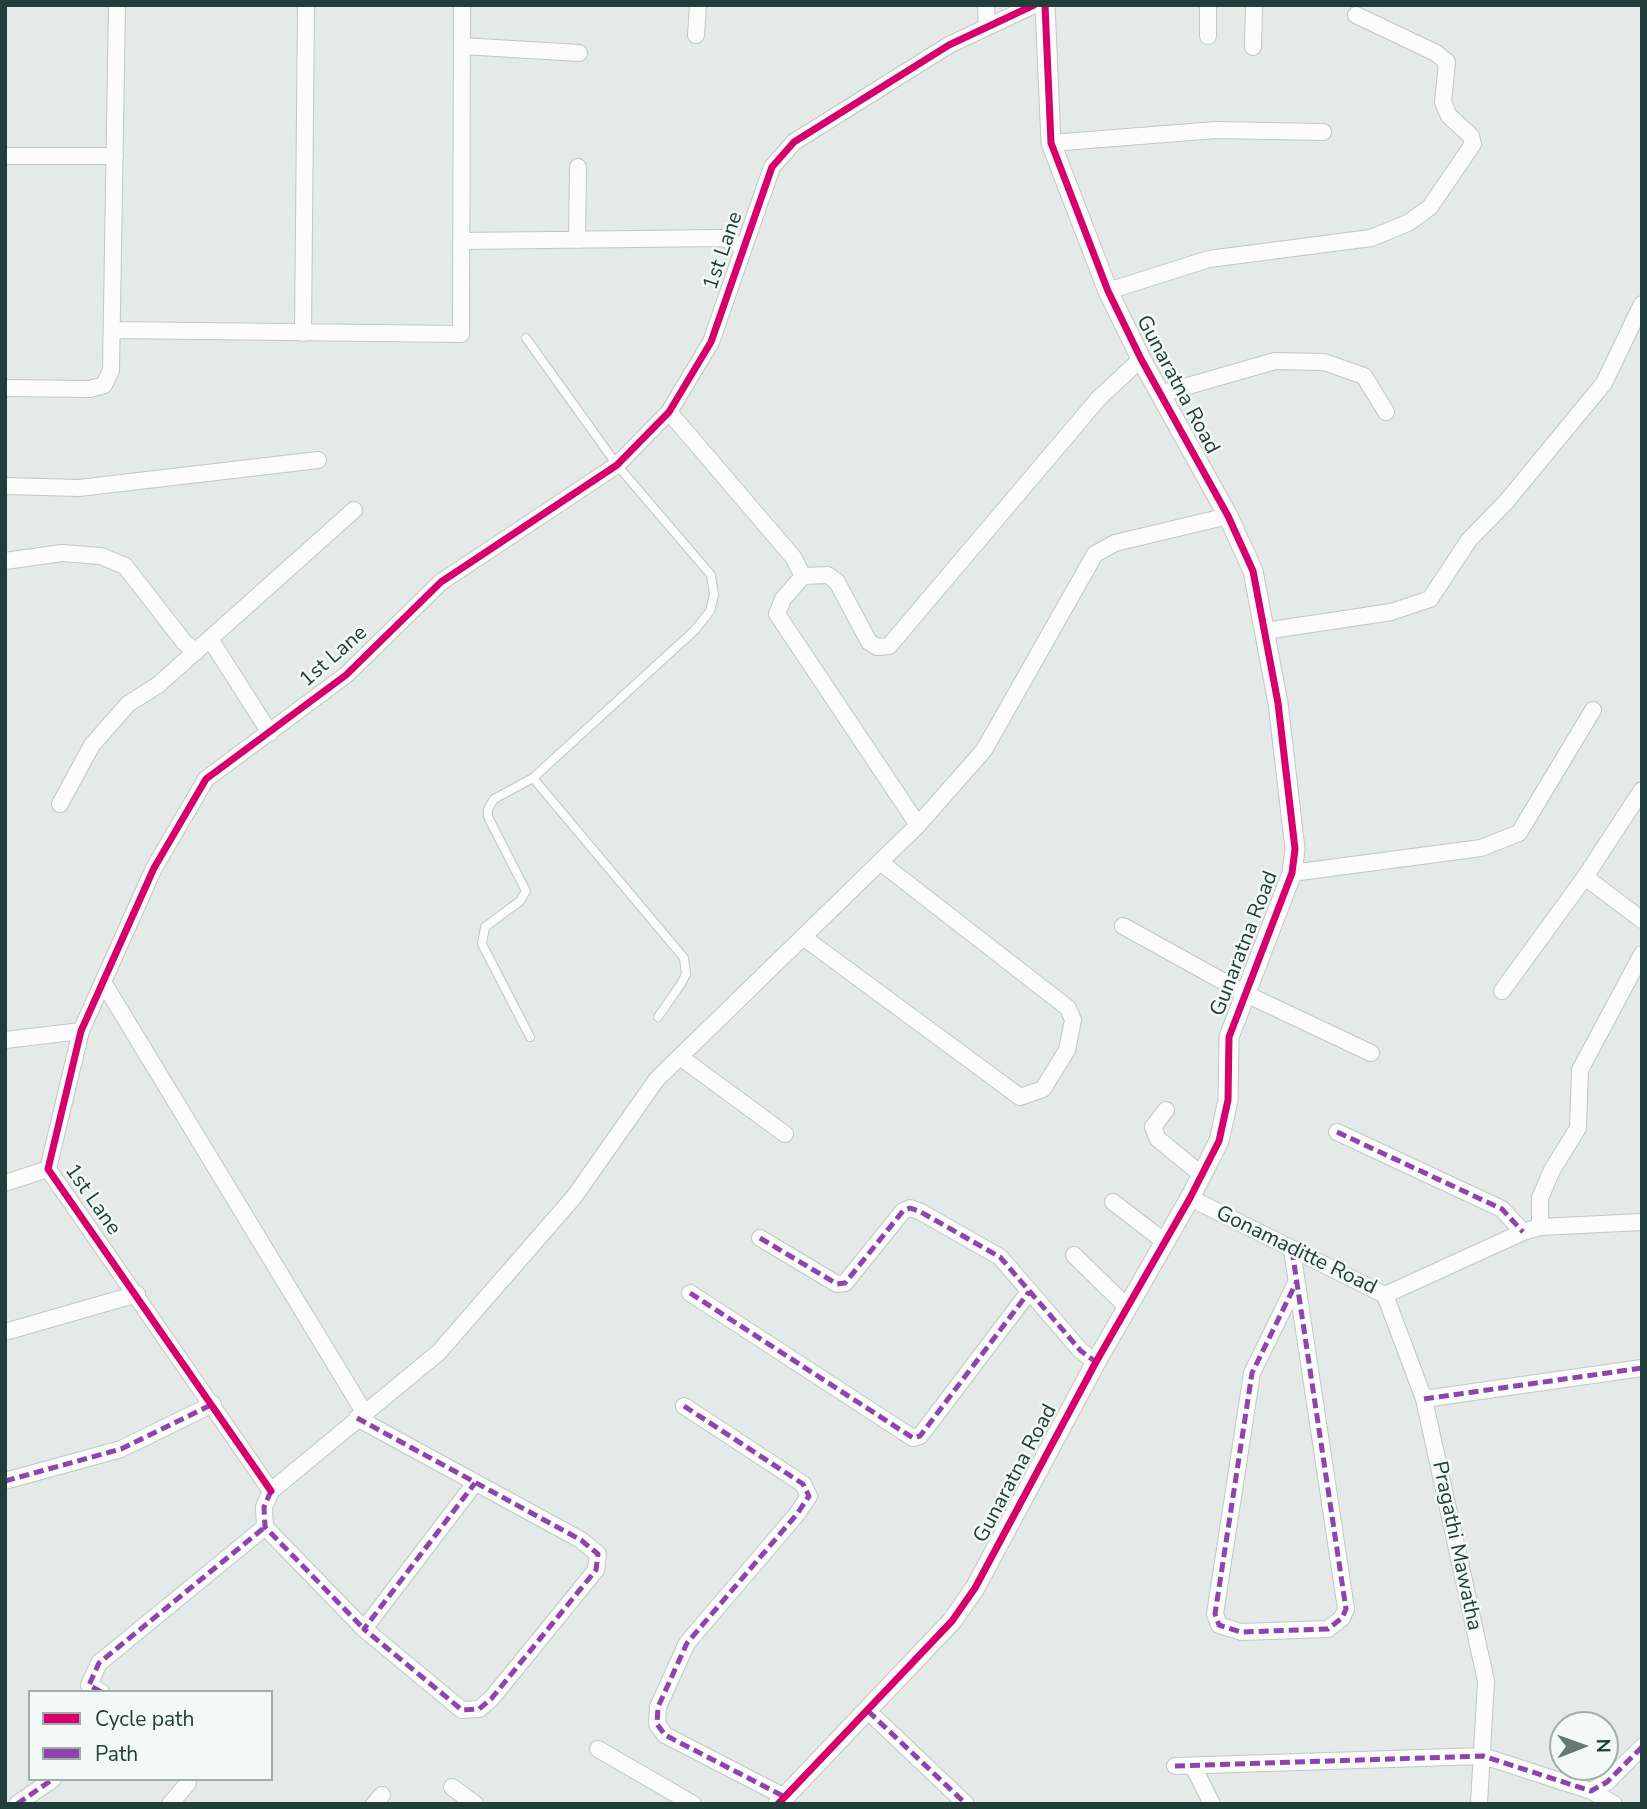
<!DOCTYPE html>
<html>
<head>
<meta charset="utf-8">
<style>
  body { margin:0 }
  #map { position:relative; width:1647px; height:1809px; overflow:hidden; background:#e4eae7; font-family:"Nunito Sans",sans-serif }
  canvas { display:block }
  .frame { position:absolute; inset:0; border:7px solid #213e38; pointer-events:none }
  .legend { position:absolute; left:28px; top:1690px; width:245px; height:91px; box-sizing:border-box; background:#f2f9f6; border:2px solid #9eaeaa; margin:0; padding:9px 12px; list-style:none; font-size:21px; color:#213e38 }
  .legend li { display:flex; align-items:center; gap:14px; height:35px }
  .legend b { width:35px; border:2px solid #9eaeaa }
  .north { position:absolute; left:1549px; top:1711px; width:70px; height:70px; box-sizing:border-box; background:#f2f9f6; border:2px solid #9eaeaa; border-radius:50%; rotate:89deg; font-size:19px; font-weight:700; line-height:28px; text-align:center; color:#213e38 }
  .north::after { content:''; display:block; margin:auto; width:24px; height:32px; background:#657a75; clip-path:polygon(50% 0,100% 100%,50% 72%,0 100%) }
</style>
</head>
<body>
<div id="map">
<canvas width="1647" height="1809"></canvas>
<div class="frame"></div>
<ul class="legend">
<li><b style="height:9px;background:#d6006c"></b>Cycle path</li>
<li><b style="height:9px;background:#8e44ad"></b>Path</li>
</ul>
<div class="north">N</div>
</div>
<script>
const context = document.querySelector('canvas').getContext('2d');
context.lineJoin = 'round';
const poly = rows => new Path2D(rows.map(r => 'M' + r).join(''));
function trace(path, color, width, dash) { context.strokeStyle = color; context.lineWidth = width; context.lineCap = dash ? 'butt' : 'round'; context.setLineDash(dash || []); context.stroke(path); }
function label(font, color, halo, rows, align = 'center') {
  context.font = font + ' "Nunito Sans",sans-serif'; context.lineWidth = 5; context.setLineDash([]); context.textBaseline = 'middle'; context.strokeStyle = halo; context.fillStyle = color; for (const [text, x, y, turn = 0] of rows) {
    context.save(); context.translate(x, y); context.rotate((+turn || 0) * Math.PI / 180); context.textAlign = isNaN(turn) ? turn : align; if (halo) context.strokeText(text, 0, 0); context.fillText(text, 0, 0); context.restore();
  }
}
const service = poly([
  [526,338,617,465,711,575,714,595,710,611,695,630,533,778,494,799,488,809,488,817,526,891,520,901,485,927,482,944,530,1037],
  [533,778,684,958,686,974,681,984,658,1017]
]);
const minor = poly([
  [986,5,987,27],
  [696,35,698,5],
  [1208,36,1208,5],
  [462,46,579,53],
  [1253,47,1254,5],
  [1051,143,1216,130,1323,132],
  [5,156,115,156],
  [577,240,578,167],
  [461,241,723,238,744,247],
  [1108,291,1209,259,1371,238,1408,223,1430,207,1473,144,1471,136,1449,116,1443,102,1447,62,1436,53,1356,15],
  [112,330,461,334,462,5],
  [303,333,306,5],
  [5,388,90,389,104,385,111,370,117,5],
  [1160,394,1275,361,1324,362,1364,376,1386,412],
  [669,412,793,557,803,576,783,599,777,614,918,825],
  [5,486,79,488,318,460],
  [5,561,62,553,101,556,125,566,184,642,196,652],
  [803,576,828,575,837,582,869,642,877,647,889,646,1099,398,1141,359],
  [1265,631,1391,612,1430,599,1469,540,1506,502,1604,383,1642,304],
  [210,639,270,733],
  [60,804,92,745,128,704,158,685,354,510],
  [1292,873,1481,848,1519,833,1593,710],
  [1585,877,1642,790],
  [1123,926,1246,994,1371,1053],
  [803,937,1020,1097,1043,1089,1067,1050,1073,1020,1068,1008,880,862],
  [103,982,364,1412],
  [1502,991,1585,877,1642,920],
  [5,1040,81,1031],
  [680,1057,785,1134],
  [1166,1110,1153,1127,1158,1139,1202,1175],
  [1337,1132,1502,1209,1523,1232],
  [5,1183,48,1169],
  [1190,1198,1385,1295,1523,1232,1540,1227,1642,1222],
  [1113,1202,1165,1242],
  [1540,1227,1540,1198,1552,1170,1578,1128,1580,1070,1642,954],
  [760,1238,837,1284,845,1283,903,1211,910,1208,919,1211,1000,1257,1081,1351,1096,1362],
  [1292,1250,1346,1609,1342,1618,1328,1629,1241,1632,1219,1625,1215,1614,1252,1373,1296,1283],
  [1074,1255,1127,1307],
  [690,1293,913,1438,920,1436,1029,1292],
  [1385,1295,1424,1399,1486,1681,1479,1804],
  [5,1332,137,1294],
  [1424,1399,1642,1368],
  [684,1406,803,1484,809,1496,797,1514,687,1643,658,1707,657,1724,665,1735,785,1797],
  [357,1418,581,1540,598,1554,596,1570,491,1699,479,1709,462,1710,364,1629,475,1483],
  [5,1481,121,1449,213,1404],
  [271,1491,48,1169,81,1031,154,868,206,779,346,675,441,582,617,465,669,412,711,342,772,167,794,142,949,45,1034,5],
  [364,1629,265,1527,264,1507,271,1491,439,1352,574,1197,657,1079,918,825,984,750,1095,554,1115,543,1228,516],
  [101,1692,89,1685,99,1663,265,1527],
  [868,1711,966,1804],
  [598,1749,693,1804],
  [1175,1766,1483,1756,1591,1791,1607,1782,1642,1747],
  [1193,1766,1212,1804],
  [452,1787,475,1804],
  [1591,1791,1614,1804],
  [17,1804,53,1779],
  [170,1804,188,1783],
  [374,1804,382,1795]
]);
const tertiary = poly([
  [778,1804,952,1621,975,1588,1096,1362,1190,1198,1219,1141,1228,1100,1229,1037,1292,873,1295,849,1278,703,1253,571,1228,516,1141,359,1108,291,1051,143,1045,5]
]);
trace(service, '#c1c7c4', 10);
trace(minor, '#c1c7c4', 18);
trace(tertiary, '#c1c7c4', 21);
trace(service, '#fbfcfb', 8);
trace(minor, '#fbfcfb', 16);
trace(tertiary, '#fbfcfb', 19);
trace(poly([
  [1337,1132,1502,1209,1523,1232],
  [760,1238,837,1284,845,1283,903,1211,910,1208,919,1211,1000,1257,1081,1351,1096,1362],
  [1292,1250,1346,1609,1342,1618,1328,1629,1241,1632,1219,1625,1215,1614,1252,1373,1296,1283],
  [690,1293,913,1438,920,1436,1029,1292],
  [1424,1399,1642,1368],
  [684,1406,803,1484,809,1496,797,1514,687,1643,658,1707,657,1724,665,1735,785,1797],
  [357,1418,581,1540,598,1554,596,1570,491,1699,479,1709,462,1710,364,1629,475,1483],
  [5,1481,121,1449,213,1404],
  [271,1491,264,1507,265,1527,364,1629],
  [101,1692,89,1685,99,1663,265,1527],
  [868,1711,966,1804],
  [1175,1766,1483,1756,1591,1791,1607,1782,1642,1747],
  [17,1804,53,1779]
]), '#8e44ad', 5, [10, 5]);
trace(poly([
  [271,1491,48,1169,81,1031,154,868,206,779,346,675,441,582,617,465,669,412,711,342,772,167,794,142,949,45,1034,5],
  [778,1804,952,1621,975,1588,1096,1362,1190,1198,1219,1141,1228,1100,1229,1037,1292,873,1295,849,1278,703,1253,571,1228,516,1141,359,1108,291,1051,143,1045,5]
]), '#d6006c', 7);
label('21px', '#213e38', '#f2f9f6', [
  ["1st Lane",724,251,-71],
  ["Gunaratna Road",1177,385,62],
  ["1st Lane",334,657,-41],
  ["Gunaratna Road",1245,944,-69],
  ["1st Lane",92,1200,55],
  ["Gonamaditte Road",1296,1251,26],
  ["Gunaratna Road",1016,1474,-62],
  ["Pragathi Mawatha",1456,1546,78]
]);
</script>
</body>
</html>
